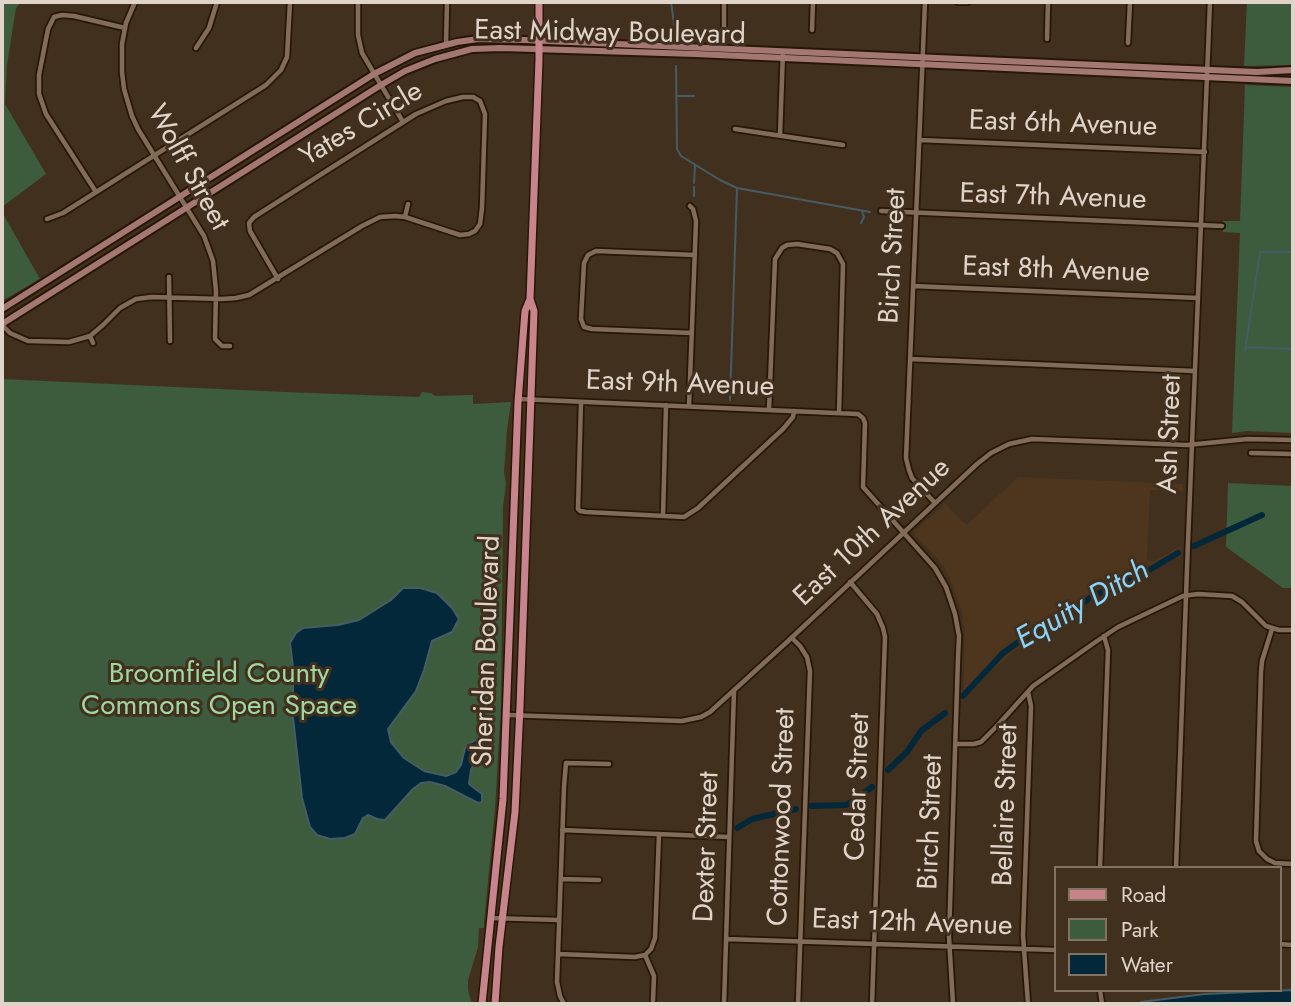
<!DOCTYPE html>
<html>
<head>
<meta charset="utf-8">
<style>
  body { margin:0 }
  #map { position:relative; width:1295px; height:1006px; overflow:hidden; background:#42301e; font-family:Jost,sans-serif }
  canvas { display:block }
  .frame { position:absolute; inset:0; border:4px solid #e0d4c9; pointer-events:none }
  .legend { position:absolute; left:1054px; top:866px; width:228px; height:126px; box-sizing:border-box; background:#42301e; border:2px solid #817262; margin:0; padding:9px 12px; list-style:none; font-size:21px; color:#e0d4c9 }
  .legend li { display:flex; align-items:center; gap:14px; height:35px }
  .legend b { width:35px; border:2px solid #817262 }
</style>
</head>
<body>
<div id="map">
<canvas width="1295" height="1006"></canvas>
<div class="frame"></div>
<ul class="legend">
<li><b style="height:9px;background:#c7858b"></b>Road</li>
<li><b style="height:19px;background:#3c5c3d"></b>Park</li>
<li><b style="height:19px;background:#022839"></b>Water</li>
</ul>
</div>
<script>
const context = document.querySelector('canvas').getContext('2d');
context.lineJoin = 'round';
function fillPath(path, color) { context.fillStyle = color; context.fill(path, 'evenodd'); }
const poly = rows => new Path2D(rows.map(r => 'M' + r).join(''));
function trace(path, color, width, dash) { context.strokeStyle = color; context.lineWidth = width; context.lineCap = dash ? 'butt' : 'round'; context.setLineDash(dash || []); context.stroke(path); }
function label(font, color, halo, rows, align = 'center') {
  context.font = font + ' Jost,sans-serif'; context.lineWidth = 6; context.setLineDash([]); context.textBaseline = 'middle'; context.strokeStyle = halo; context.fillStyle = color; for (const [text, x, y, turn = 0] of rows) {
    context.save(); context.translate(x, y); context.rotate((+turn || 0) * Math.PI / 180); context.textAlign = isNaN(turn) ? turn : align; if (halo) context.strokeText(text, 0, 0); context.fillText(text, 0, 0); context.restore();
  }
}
fillPath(poly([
  [1018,477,1183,484,1183,491,1150,490,1147,559,1152,562,1181,546,1181,555,1135,579,1092,598,1076,612,1047,624,991,671,963,701,965,636,962,612,954,589,944,566,915,535,914,531,945,504,967,525]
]), '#4d351e');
fillPath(poly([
  [2,2,21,2,16,8,7,65,5,104,46,174,2,207],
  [1247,2,1293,2,1293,65,1244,66],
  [1245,85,1293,87,1293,433,1247,431,1232,433,1240,233,1223,232,1223,221,1240,221],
  [2,212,40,279,2,301],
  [2,379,285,392,419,397,422,392,431,393,435,396,473,395,473,404,511,402,507,430,504,472,506,484,503,506,501,706,495,809,484,923,484,928,479,928,478,947,468,980,468,990,472,1004,2,1004],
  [1228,483,1293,486,1293,588,1283,588,1226,547]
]), '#3c5c3d');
const water = poly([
  [403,588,420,588,437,593,452,608,459,619,452,632,432,641,424,670,416,691,388,729,391,742,404,758,424,771,446,776,456,772,461,765,465,748,470,743,485,735,491,737,489,746,477,758,471,770,469,784,482,794,482,802,478,803,445,786,430,782,421,783,413,789,385,820,377,819,368,815,363,818,355,834,345,838,330,839,317,835,310,827,302,798,293,717,293,667,290,643,296,633,303,628,338,625,359,620,391,600,403,588],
  [1293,990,1293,1004,1139,1004,1141,1002,1205,994,1293,990]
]);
fillPath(water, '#022839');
trace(water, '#455c64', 2);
trace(poly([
  [671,2,676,38],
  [676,66,677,149,681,156,720,180,737,188,870,212],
  [677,96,694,96],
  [694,183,695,166],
  [694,196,694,187],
  [861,223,864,217,862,211],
  [1247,347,1293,349],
  [1245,351,1260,252,1293,252],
  [730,400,737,188]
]), '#455c64', 2);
trace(poly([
  [1194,546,1262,515],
  [963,696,1003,653,1051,619,1072,612,1092,596,1139,576,1178,553],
  [888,770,907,752,921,731,945,713],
  [811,806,846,805,856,799,872,787],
  [737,828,752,819,796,809]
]), '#022839', 6);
const minor = poly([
  [135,2,126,23,122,44,122,72,124,89,132,116,138,129,204,236,213,261,216,291,215,339,222,346,230,346],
  [358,2,358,35,362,53,403,122],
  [925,2,906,458,909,470,912,478,935,503],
  [958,2,968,2],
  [724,27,724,2],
  [812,30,813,2],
  [1047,39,1048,2],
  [1128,43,1130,2],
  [446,45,447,2],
  [196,48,209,28,217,2],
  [735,129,843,145],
  [780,135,783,51],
  [920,140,1205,152],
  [96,192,46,114,39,94,39,75,48,29,54,17,62,15,74,16,125,28],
  [881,211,1222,226],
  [405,217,408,204],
  [47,219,63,213,266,85,281,70,287,57,290,2],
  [169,277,170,341],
  [278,279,250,231,249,223,254,217,416,114,446,101,463,97,473,97,480,101,485,114,482,208,480,224,475,231],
  [913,286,1198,298],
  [2,325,10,333,28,341,69,342,90,336,103,325,120,308,136,299,152,297,222,299,236,298,249,295,362,226,380,217,395,216,405,217,460,235,469,234,475,231],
  [692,333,592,329,584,327,581,319,584,263,588,255,596,251,695,255],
  [90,336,93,343],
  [910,359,1195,371],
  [519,399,858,414,863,418,865,423,863,487,935,568,946,587,955,614,959,636,958,658,949,937,953,1004],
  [581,402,578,509,580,511,586,512,684,517,698,508,783,429,793,417,794,411],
  [689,406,696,221,693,209,690,206],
  [769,410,775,259,782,248,787,245,797,244,830,249,837,253,843,264,839,413],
  [1251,453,1293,454],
  [663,516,666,405],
  [850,582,877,614,883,628,885,637,872,1004],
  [1272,629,1262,661,1261,672,1256,841,1259,851,1267,859,1275,863,1293,864],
  [792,638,800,646,807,657,810,671,798,1004],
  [507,715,682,721,701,717,710,712,787,642,977,464,991,453,1009,444,1032,439,1187,445,1248,439,1293,440],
  [956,744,974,744,981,742,996,727,1033,686,1094,643,1118,627,1183,596,1198,594,1232,596,1242,602,1266,626,1279,630,1293,630],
  [562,830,729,837],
  [1100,868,1108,650,1104,636],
  [1176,868,1188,542,1210,2],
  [561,879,599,880],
  [490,918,559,920],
  [726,939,1055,950],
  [1279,944,1293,945],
  [558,954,635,957,645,955],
  [645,955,651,949,655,938,659,834],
  [645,955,654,976,653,1001],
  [1100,990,1102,1004],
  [564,1004,560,996,557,982,564,787,566,763,609,764],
  [724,1004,734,691],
  [1028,1004,1023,935,1031,706,1028,692]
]);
const secondary = poly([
  [2,309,374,74,415,53,457,42,478,39,525,40,1257,72,1293,70],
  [2,324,381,85,405,71,435,59,472,49,501,48,696,54,1293,81]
]);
const primary = poly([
  [482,1004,503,799,518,402,525,311,530,299],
  [495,1004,499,947,515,812,520,707,534,311,530,299,539,60,539,2]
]);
trace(minor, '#281706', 8);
trace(secondary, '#281706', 10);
trace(primary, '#281706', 10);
trace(minor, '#816c59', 4.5);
trace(secondary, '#a47872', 6);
trace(primary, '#c7858b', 7);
label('28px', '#e0d4c9', '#42301e', [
  ["East Midway Boulevard",610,34,1],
  ["Yates Circle",362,125,-31],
  ["East 6th Avenue",1063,125,2],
  ["Wolff Street",187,168,61],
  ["East 7th Avenue",1053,198,2],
  ["Birch Street",894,256,-87],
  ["East 8th Avenue",1056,271,2],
  ["East 9th Avenue",680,385,2],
  ["Ash Street",1171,434,-88],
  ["East 10th Avenue",873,533,-43],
  ["Sheridan Boulevard",488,651,-88],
  ["Cedar Street",859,787,-88],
  ["Bellaire Street",1007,805,-88],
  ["Cottonwood Street",783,817,-88],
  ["Birch Street",932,822,-88],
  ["Dexter Street",708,847,-88],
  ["East 12th Avenue",912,924,2]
]);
label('28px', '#9fd7a1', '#42301e', [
  ["Broomfield County",219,675],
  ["Commons Open Space",219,707]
]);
label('italic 30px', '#88d4fd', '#42301e', [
  ["Equity Ditch",1083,606,-30]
]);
</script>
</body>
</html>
